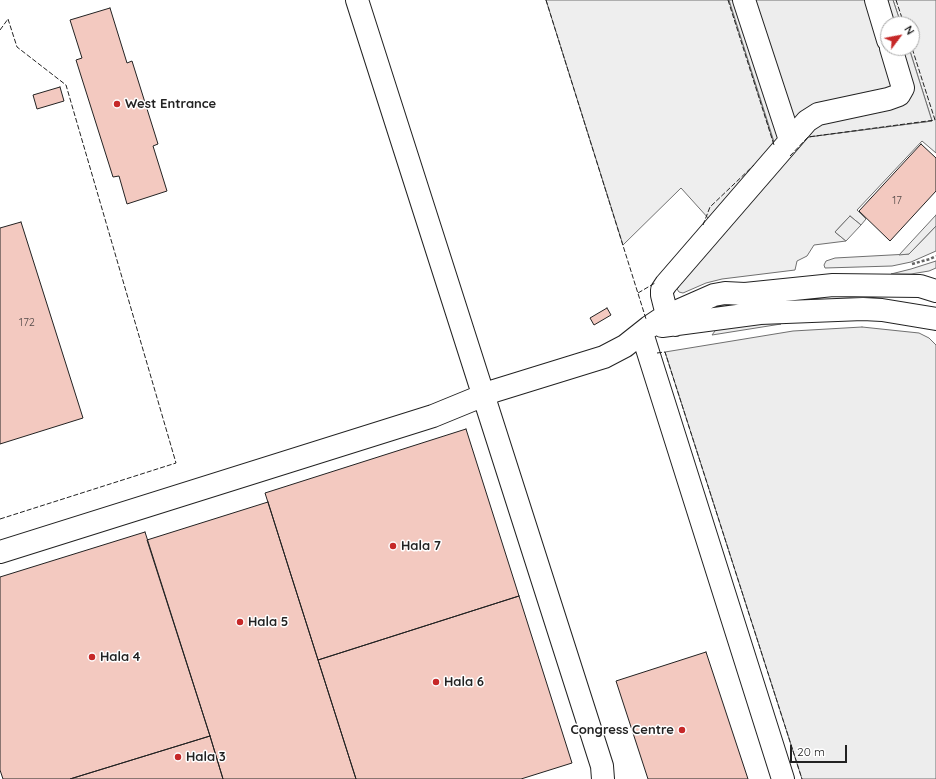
<!DOCTYPE html>
<html>
<head>
<meta charset="utf-8">
<style>
  body { margin:0 }
  #map { position:relative; width:936px; height:779px; overflow:hidden; background:#fff; font-family:Quicksand,sans-serif }
  canvas { display:block }
  .north { position:absolute; left:880px; top:16px; width:40px; height:40px; box-sizing:border-box; background:#fff; border:1px solid #a7a7a7; border-radius:50%; rotate:58deg; font-size:11px; font-weight:700; line-height:16px; text-align:center; color:#222 }
  .north::after { content:''; display:block; margin:auto; width:14px; height:18px; background:#c62828; clip-path:polygon(50% 0,100% 100%,50% 72%,0 100%) }
  .scale { position:absolute; left:790px; top:745px; width:57px; height:18px; box-sizing:border-box; border:2px solid #222; border-top:0; padding-left:5px; font-size:12px; line-height:14px; white-space:nowrap; color:#222; -webkit-text-stroke:3px #fff; paint-order:stroke }
</style>
</head>
<body>
<div id="map">
<canvas width="936" height="779"></canvas>
<div class="north">N</div>
<div class="scale">20 m</div>
</div>
<script>
const context = document.querySelector('canvas').getContext('2d');
context.lineJoin = 'round';
function fillPath(path, color) { context.fillStyle = color; context.fill(path, 'evenodd'); }
const poly = rows => new Path2D(rows.map(r => 'M' + r).join(''));
function trace(path, color, width, dash) { context.strokeStyle = color; context.lineWidth = width; context.lineCap = dash ? 'butt' : 'round'; context.setLineDash(dash || []); context.stroke(path); }
function label(font, color, halo, rows, align = 'center') {
  context.font = font + ' Quicksand,sans-serif'; context.lineWidth = 3; context.setLineDash([]); context.textBaseline = 'middle'; context.strokeStyle = halo; context.fillStyle = color; for (const [text, x, y, turn = 0] of rows) {
    context.save(); context.translate(x, y); context.rotate((+turn || 0) * Math.PI / 180); context.textAlign = isNaN(turn) ? turn : align; if (halo) context.strokeText(text, 0, 0); context.fillText(text, 0, 0); context.restore();
  }
}
const green = poly([
  [546,0,729,0,776,150,724,200,709,219,681,188,623,245,546,0],
  [893,0,936,0,936,153,922,141,857,210,866,219,861,225,850,216,835,232,846,241,814,245,807,256,797,261,795,270,722,279,706,283,683,293,679,292,677,289,679,287,674,283,808,137,932,121,909,48,912,48,912,24,901,24,893,0],
  [936,226,936,251,911,262,892,266,825,268,824,265,826,261,835,258,909,254,936,226],
  [936,261,936,268,929,271,911,274,891,274,911,269,936,261],
  [738,322,781,324,712,335,718,327,738,322]
]);
fillPath(green, '#eee');
trace(green, '#6f6f6f', 1);
const parking = poly([
  [729,0,893,0,901,24,888,24,888,48,909,48,932,121,808,137,775,145,729,0],
  [936,215,936,226,909,254,899,255,936,215],
  [850,216,861,225,846,241,835,232,850,216],
  [862,327,919,333,929,338,936,345,936,779,802,779,665,352,793,331,862,327]
]);
fillPath(parking, '#ededed');
trace(parking, '#6f6f6f', 1);
const building = poly([
  [110,8,127,63,132,61,158,144,153,146,167,191,127,204,119,176,113,177,76,60,82,58,70,20,110,8],
  [60,87,64,101,37,109,33,95,60,87],
  [921,144,936,158,936,191,890,241,859,211,921,144],
  [21,222,83,418,0,444,0,228,21,222],
  [607,308,611,315,594,325,590,318,607,308],
  [466,429,519,596,318,660,265,493,466,429],
  [268,502,290,572,356,779,223,779,210,736,147,540,268,502],
  [145,532,210,736,70,779,3,779,0,770,0,577,145,532],
  [519,596,572,763,521,779,356,779,318,660,519,596],
  [706,652,748,779,648,779,616,681,706,652],
  [210,736,223,779,70,779,210,736]
]);
fillPath(building, '#f3c9c0');
trace(building, '#222', 1);
const minor = poly([
  [357,0,602,766,603,779],
  [744,0,790,140],
  [876,0,888,40],
  [675,325,665,307,662,295,662,290,666,284,807,121,818,114,888,99,899,95,903,88,891,48],
  [662,326,760,313,863,309,882,310,936,319],
  [642,333,783,779],
  [0,552,433,416,494,391,604,357,625,346,649,327,664,317,714,295,725,293,745,294,833,285,920,286,936,291]
]);
trace(minor, '#222', 24);
trace(poly([
  [912,264,930,259,936,256]
]), '#646464', 2.5, [3, 2]);
trace(minor, '#fff', 22);
trace(poly([
  [546,0,646,319],
  [728,0,774,145],
  [896,0,904,24],
  [0,30,8,19],
  [790,156,808,137,935,120,912,48],
  [703,225,710,207,754,165],
  [638,293,655,283],
  [657,353,665,352,802,779],
  [0,519,176,463,66,85,17,47,8,19]
]), '#222', 1, [5, 2]);
for (const [x, y, r, color] of [
  [117,104,4,"#c62828"],
  [393,546,4,"#c62828"],
  [240,622,4,"#c62828"],
  [92,657,4,"#c62828"],
  [436,682,4,"#c62828"],
  [682,730,4,"#c62828"],
  [178,757,4,"#c62828"]
]) { const dot = new Path2D(); dot.arc(x, y, r, 0, 2 * Math.PI); context.fillStyle = color; context.fill(dot); trace(dot, '#fff', 1.5); }
label('11px', '#564c4a', null, [
  ["17",897,201],
  ["172",27,323]
]);
label('bold 13px', '#222', '#fff', [
  ["West Entrance",125,104],
  ["Hala 7",401,546],
  ["Hala 5",248,622],
  ["Hala 4",100,657],
  ["Hala 6",444,682],
  ["Congress Centre",674,730,"right"],
  ["Hala 3",186,757]
], 'left');
</script>
</body>
</html>
